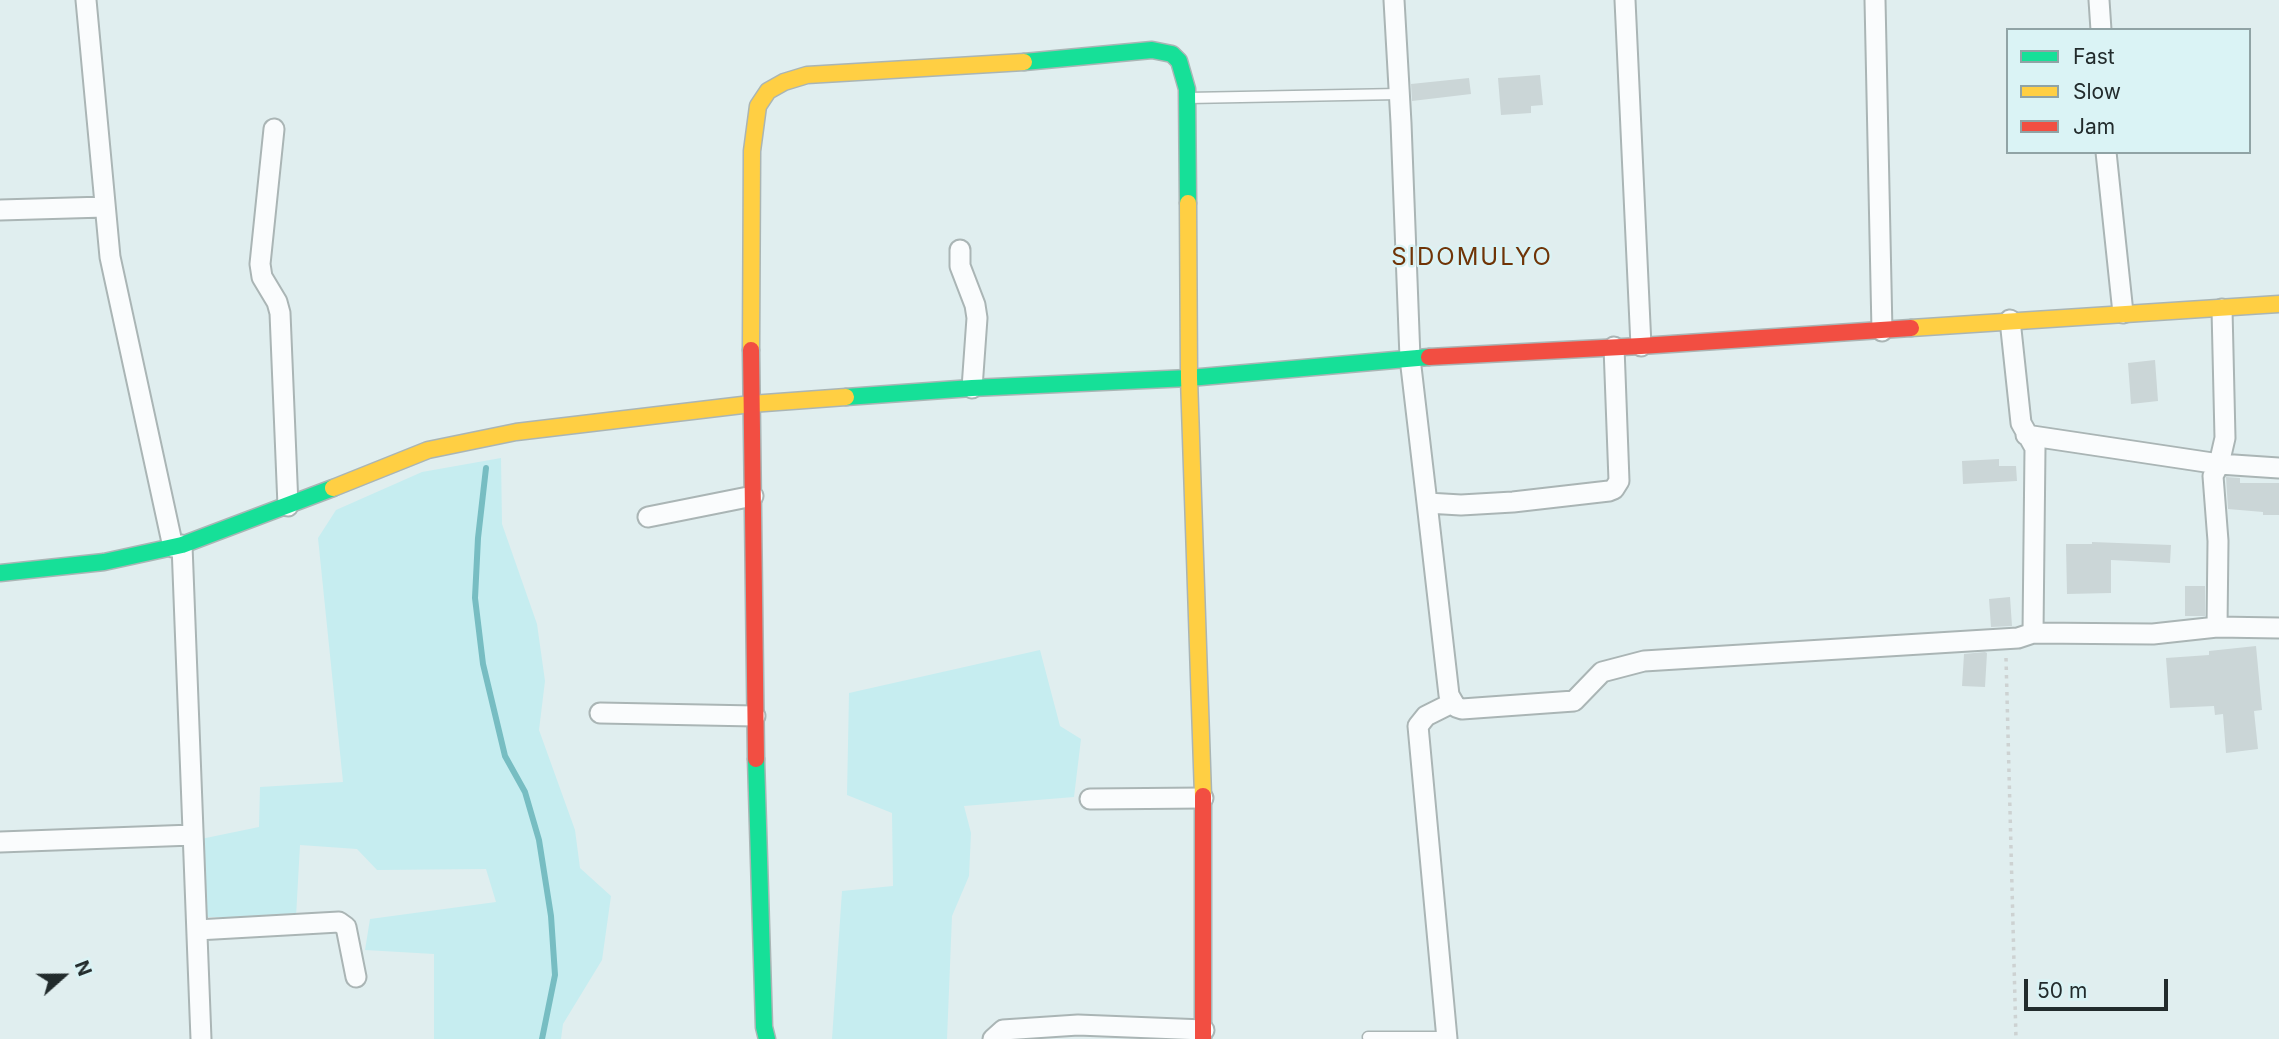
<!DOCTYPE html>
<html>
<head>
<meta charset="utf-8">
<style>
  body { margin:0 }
  #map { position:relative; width:2279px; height:1039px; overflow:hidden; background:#e0eeef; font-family:Inter,sans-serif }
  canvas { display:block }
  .legend { position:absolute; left:2006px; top:28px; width:245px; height:126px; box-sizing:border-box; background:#daf3f5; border:2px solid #90a3a5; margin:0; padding:9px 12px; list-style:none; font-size:21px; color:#222b2c }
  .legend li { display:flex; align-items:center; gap:14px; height:35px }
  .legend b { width:35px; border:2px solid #90a3a5 }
  .north { position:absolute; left:28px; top:941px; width:70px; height:70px; -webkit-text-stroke:5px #daf3f5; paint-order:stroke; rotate:69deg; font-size:19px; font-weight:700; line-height:28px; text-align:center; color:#222b2c }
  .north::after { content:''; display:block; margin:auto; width:24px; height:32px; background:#222b2c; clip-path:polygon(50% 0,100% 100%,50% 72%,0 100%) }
  .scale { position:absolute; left:2024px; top:979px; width:144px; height:32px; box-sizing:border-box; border:4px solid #222b2c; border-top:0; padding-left:9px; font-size:21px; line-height:24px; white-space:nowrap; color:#222b2c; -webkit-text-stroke:5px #daf3f5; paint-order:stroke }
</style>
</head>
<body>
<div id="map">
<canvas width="2279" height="1039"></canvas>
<ul class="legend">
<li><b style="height:9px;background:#16e098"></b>Fast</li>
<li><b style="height:9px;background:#ffcf43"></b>Slow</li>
<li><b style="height:9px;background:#f24e42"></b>Jam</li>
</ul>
<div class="north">N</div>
<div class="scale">50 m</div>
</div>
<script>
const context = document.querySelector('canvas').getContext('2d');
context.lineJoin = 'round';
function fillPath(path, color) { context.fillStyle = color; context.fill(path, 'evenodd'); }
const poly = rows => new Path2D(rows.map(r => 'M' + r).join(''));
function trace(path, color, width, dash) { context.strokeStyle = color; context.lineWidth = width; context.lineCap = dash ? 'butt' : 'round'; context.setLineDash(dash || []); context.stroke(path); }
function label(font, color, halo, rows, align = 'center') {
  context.font = font + ' Inter,sans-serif'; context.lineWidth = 5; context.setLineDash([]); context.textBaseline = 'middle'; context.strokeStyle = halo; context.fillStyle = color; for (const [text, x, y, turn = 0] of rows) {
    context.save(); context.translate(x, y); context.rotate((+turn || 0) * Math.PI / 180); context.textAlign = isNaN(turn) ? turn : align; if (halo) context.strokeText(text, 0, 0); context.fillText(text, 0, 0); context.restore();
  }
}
fillPath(poly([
  [501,458,502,524,537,624,545,681,539,730,575,830,580,868,611,896,602,960,563,1024,561,1039,434,1039,434,954,365,950,370,919,496,902,486,869,377,870,357,849,300,845,296,917,205,917,196,840,259,827,260,787,343,782,318,538,336,510,422,472],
  [1040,650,1060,726,1081,739,1074,797,964,806,971,833,969,876,952,916,947,1039,832,1039,842,891,893,886,892,813,847,795,849,693]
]), '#c6edf0');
trace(poly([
  [486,468,478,538,475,598,483,664,505,756,525,792,539,840,551,916,555,975,542,1039]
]), '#77bdc2', 6);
fillPath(poly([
  [1540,75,1543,105,1531,106,1531,113,1501,115,1498,78],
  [1469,78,1471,94,1412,101,1411,84],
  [2155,360,2158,401,2131,404,2128,363],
  [1999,459,1999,466,2016,466,2017,481,1963,484,1962,461],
  [2226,477,2240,478,2240,483,2279,483,2279,515,2263,515,2263,512,2228,509],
  [2092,542,2171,545,2170,563,2111,560,2111,593,2067,594,2066,544,2092,544],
  [2185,586,2205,586,2205,616,2185,616],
  [2010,597,2012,626,1991,627,1989,599],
  [2256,646,2262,710,2254,711,2258,749,2226,753,2223,714,2215,715,2214,706,2170,708,2166,658,2209,655,2209,651],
  [1985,652,1987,653,1985,687,1962,686,1964,654]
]), '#cbd6d7');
const lane = poly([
  [1188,98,1399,94],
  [1368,1037,1447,1037]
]);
const street = poly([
  [86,0,110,257,173,547],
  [1394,0,1401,123,1410,358,1427,503,1461,505,1513,502,1609,491,1614,489,1619,481,1614,347],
  [1625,0,1641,346],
  [1875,0,1882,331],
  [2099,0,2101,30],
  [274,129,260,264,262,277,277,302,280,313,288,506],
  [2106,152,2123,313],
  [0,210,105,207],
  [960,250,960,266,975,305,977,318,972,388],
  [2010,320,2021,423,2035,448,2033,633],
  [2026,435,2219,464,2279,468],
  [1427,503,1449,695,1456,707,1462,709,1574,701,1602,672,1644,661,2018,638,2033,633,2153,634,2217,627,2279,628],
  [648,517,753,496],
  [182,545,201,1039],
  [2217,627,2218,541,2213,476,2219,464,2225,438,2222,309],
  [600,713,755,716],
  [1090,799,1203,798],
  [0,842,193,835],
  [197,930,339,922,346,927,356,977],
  [993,1039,1003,1030,1078,1025,1204,1030],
  [1447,1039,1418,726,1426,716,1452,703]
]);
const fast = poly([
  [1024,62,1152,50,1172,54,1179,61,1187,89,1188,203],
  [846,397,972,388,1189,378,1429,357],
  [0,573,104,562,182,545,333,488],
  [756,759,764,1027,767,1039]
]);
const slow = poly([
  [1188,203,1189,378,1203,796],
  [1911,328,2279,304],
  [751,350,752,151,758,106,768,91,784,82,807,75,1024,62],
  [333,488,428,450,516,432,751,404,846,397]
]);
const jam = poly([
  [751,350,756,759],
  [1429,357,1641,346,1911,328],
  [1203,796,1203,1039]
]);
trace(lane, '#aab5b5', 13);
trace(street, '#aab5b5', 23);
trace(fast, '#aab5b5', 19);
trace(slow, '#aab5b5', 19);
trace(jam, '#aab5b5', 19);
trace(poly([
  [2006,658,2016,1039]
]), '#cdd2d2', 3.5, [3.5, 5]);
trace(lane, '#fafcfd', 10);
trace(street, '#fafcfd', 19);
trace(fast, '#16e098', 16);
trace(slow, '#ffcf43', 16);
trace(jam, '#f24e42', 16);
context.letterSpacing = '2px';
label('24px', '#703407', '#daf3f5', [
  ["SIDOMULYO",1472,258]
]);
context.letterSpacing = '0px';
</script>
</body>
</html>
